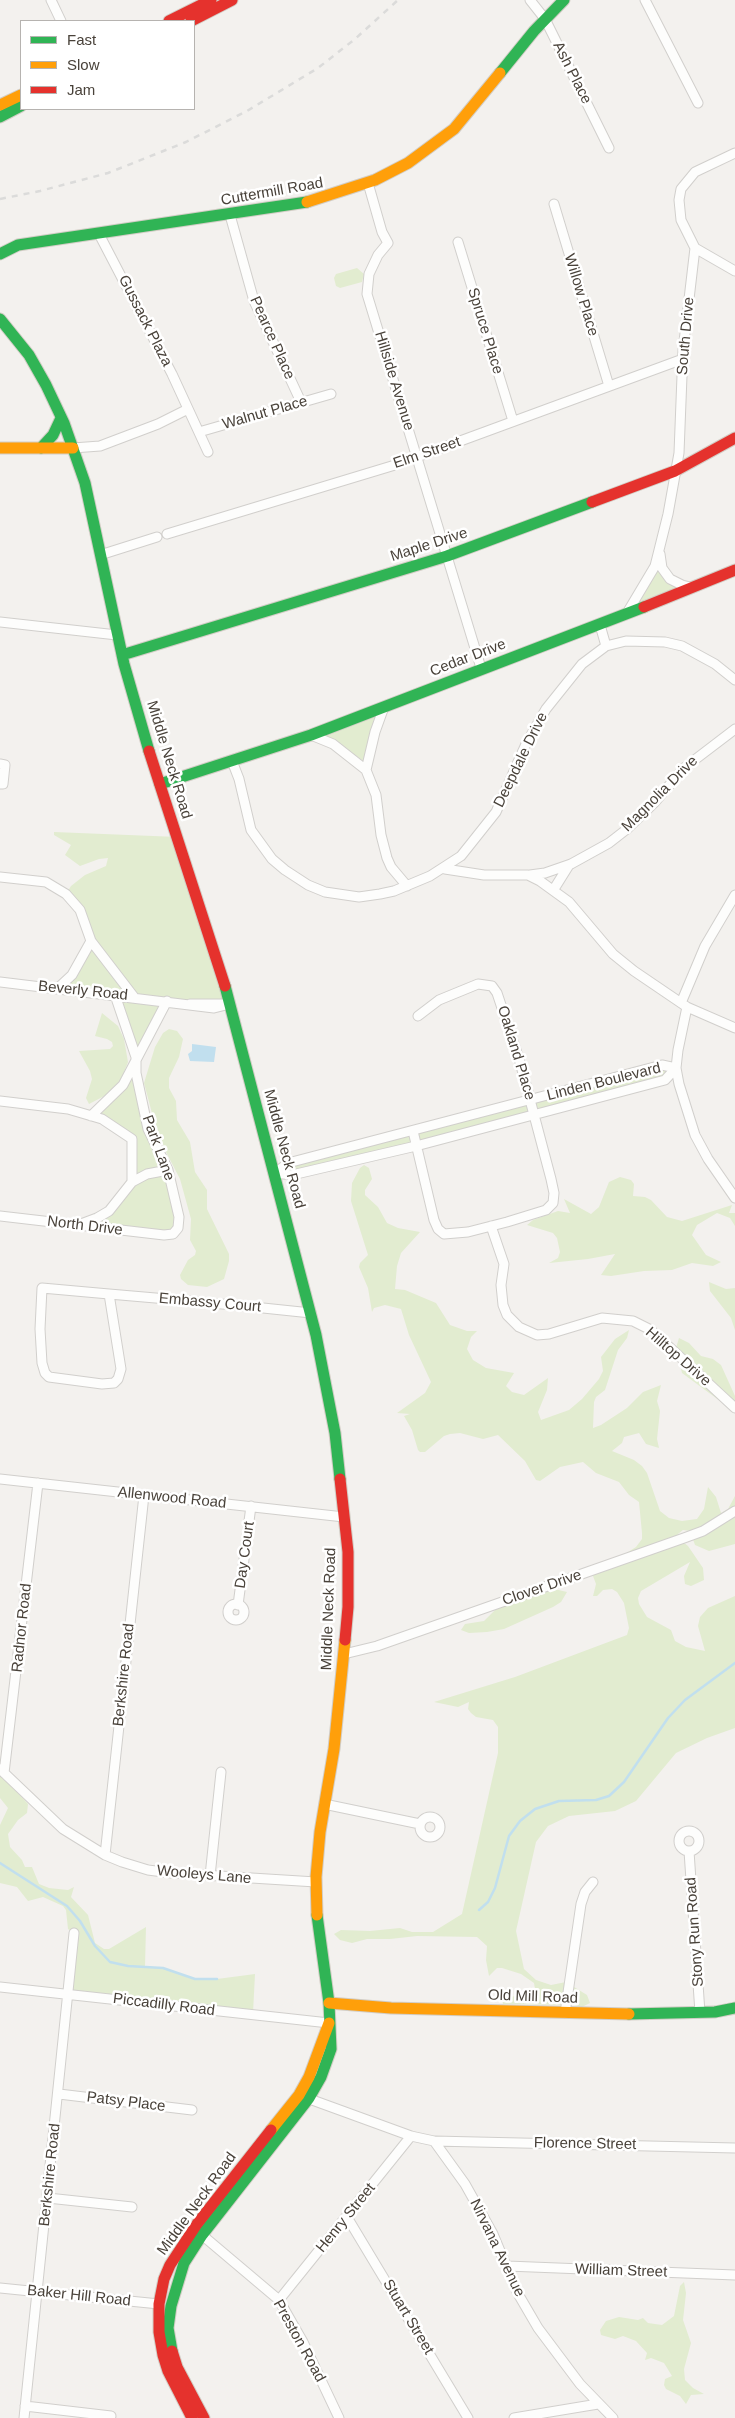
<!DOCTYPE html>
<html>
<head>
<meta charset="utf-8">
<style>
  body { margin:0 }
  #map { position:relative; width:735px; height:2418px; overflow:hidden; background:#f3f1ee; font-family:Arial,sans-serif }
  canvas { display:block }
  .legend { position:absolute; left:20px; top:20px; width:175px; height:90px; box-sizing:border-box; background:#fff; border:1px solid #b6b3b0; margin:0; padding:6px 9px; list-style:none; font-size:15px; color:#49423a }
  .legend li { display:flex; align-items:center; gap:10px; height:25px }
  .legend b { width:25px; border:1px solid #b6b3b0 }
</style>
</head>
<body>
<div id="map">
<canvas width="735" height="2418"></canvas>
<ul class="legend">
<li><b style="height:6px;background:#30b455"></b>Fast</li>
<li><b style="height:6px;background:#ff9f0a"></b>Slow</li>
<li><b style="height:6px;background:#e5322d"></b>Jam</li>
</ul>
</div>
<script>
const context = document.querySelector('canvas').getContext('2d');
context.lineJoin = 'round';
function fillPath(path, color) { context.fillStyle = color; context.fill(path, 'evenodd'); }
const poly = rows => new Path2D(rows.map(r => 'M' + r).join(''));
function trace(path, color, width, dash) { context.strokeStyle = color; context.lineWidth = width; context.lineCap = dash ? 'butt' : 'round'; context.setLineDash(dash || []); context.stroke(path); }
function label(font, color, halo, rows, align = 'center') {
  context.font = font + ' Arial,sans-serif'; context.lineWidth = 5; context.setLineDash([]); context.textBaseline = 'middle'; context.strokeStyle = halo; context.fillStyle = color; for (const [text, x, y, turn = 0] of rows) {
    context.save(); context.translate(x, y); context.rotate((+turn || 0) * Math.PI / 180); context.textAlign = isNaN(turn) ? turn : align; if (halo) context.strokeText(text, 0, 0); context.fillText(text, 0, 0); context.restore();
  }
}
fillPath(poly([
  [357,268,364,274,362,282,340,288,336,286,334,278,336,274],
  [659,558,661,569,684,587,631,610],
  [377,715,365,763,358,757,319,736],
  [54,832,178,837,230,1004,167,1001,136,1057,153,1142,179,1217,175,1232,78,1224,97,1218,132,1182,132,1139,91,1116,123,1085,136,1057,115,995,58,988,72,975,89,933,66,894,71,886,85,875,106,866,108,858,99,859,80,866,65,855,71,845,54,835],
  [102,1013,118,1026,124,1039,128,1062,120,1083,112,1092,89,1104,86,1098,92,1079,90,1071,79,1051,110,1049,113,1046,112,1042,107,1039,95,1036],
  [169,1029,177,1031,183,1039,179,1057,169,1078,169,1088,176,1101,177,1120,190,1142,195,1172,207,1190,207,1209,229,1254,229,1261,224,1279,207,1287,188,1285,181,1279,180,1275,188,1260,195,1255,196,1251,190,1240,191,1219,180,1179,166,1152,153,1117,144,1083,155,1047,163,1033],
  [662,1065,676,1068,665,1080,292,1175,275,1173,289,1163],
  [364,1165,369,1168,372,1179,365,1190,365,1195,378,1207,387,1223,398,1228,420,1232,401,1253,397,1266,395,1289,405,1290,436,1303,450,1325,467,1331,477,1331,471,1337,467,1349,473,1360,486,1368,514,1373,506,1386,512,1392,524,1395,548,1378,547,1390,538,1412,541,1420,569,1410,582,1399,599,1379,603,1371,601,1357,615,1339,629,1330,627,1338,618,1350,605,1390,596,1397,594,1402,593,1428,601,1425,627,1408,643,1392,661,1385,657,1401,660,1411,657,1439,659,1448,646,1444,639,1433,624,1437,622,1443,612,1451,634,1460,642,1466,647,1473,660,1511,669,1518,682,1521,697,1519,704,1509,708,1487,716,1497,721,1513,728,1509,735,1496,735,1544,709,1551,695,1545,690,1531,683,1530,678,1534,677,1537,688,1546,703,1568,704,1580,691,1586,685,1584,684,1576,690,1562,641,1591,638,1598,639,1604,647,1617,671,1630,675,1641,686,1647,705,1651,698,1626,700,1617,708,1608,735,1596,735,1728,707,1738,676,1753,636,1801,615,1811,569,1816,548,1826,536,1842,516,1931,524,1969,536,1980,551,1985,566,1982,587,1995,590,2003,582,2007,573,2005,503,2004,502,2000,506,1997,530,1995,535,1989,534,1983,521,1974,502,1968,497,1968,489,1976,486,1960,487,1946,477,1937,417,1936,390,1939,367,1939,352,1943,340,1940,334,1934,341,1930,370,1931,400,1928,412,1932,433,1932,462,1914,498,1753,498,1727,493,1720,476,1717,471,1713,468,1709,469,1702,458,1707,434,1702,515,1677,627,1635,629,1628,624,1603,617,1592,612,1589,603,1590,597,1596,593,1596,596,1584,593,1576,597,1564,617,1559,636,1547,642,1539,642,1533,639,1502,629,1495,619,1482,596,1473,583,1462,560,1467,540,1481,536,1480,525,1461,498,1435,483,1439,460,1433,450,1434,444,1436,425,1452,420,1452,418,1450,412,1430,404,1416,410,1414,397,1413,425,1393,431,1382,409,1335,401,1309,385,1305,374,1308,372,1312,368,1288,359,1267,360,1263,368,1255,351,1201,352,1183,360,1168],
  [620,1177,631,1180,634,1184,633,1196,645,1197,651,1200,667,1217,682,1221,732,1205,729,1213,735,1213,735,1226,730,1218,717,1213,697,1225,692,1235,706,1255,721,1262,713,1266,692,1263,672,1270,644,1271,611,1276,601,1275,615,1254,588,1259,549,1263,558,1258,560,1252,557,1238,553,1233,527,1225,533,1220,558,1211,570,1213,564,1199,591,1214,599,1207,609,1182],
  [709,1282,726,1289,735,1288,735,1330,731,1318,710,1291],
  [679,1338,689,1343,701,1356,713,1359,721,1365,735,1396,735,1412,682,1373,676,1348],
  [550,1588,567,1592,561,1602,553,1607,504,1629,487,1632,469,1633,461,1630,465,1624,484,1621,497,1608],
  [0,1773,28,1804,27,1813,18,1820,8,1834,10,1847,22,1860,25,1867,32,1867,39,1884,49,1888,68,1890,74,1887,71,1897,88,1915,95,1943,104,1949,109,1949,146,1927,145,1967,163,1968,195,1979,217,1979,255,1974,253,2013,69,1994,74,1933,68,1929,66,1910,63,1906,43,1897,28,1901,17,1887,0,1883,0,1825,8,1808,0,1798],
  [684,2282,686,2293,683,2320,691,2343,684,2369,685,2380,693,2388,704,2394,691,2395,686,2404,680,2396,666,2389,664,2385,665,2379,672,2376,664,2363,651,2358,645,2360,647,2353,636,2341,623,2336,615,2339,601,2335,600,2330,606,2321,619,2317,638,2320,643,2318,648,2323,662,2325,674,2316,680,2286]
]), '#e2ecd0');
fillPath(poly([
  [192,1044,216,1047,214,1062,190,1061,188,1054,192,1051]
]), '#c1dfee');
trace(poly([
  [0,1863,67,1906,80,1921,95,1946,110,1962,128,1966,163,1968,195,1979,217,1979],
  [479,1910,488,1902,495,1888,509,1836,520,1821,535,1809,559,1801,596,1800,609,1796,624,1782,668,1718,685,1700,735,1663]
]), '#c1dfee', 2.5);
const street = poly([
  [51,0,61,21],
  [530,0,545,19,609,148],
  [645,0,698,103],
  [368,183,382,232,388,243,378,255,369,274,367,294,481,668],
  [554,204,609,386],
  [230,215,254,301,301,402],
  [99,234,172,374,208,452],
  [458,242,513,421],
  [695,248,735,271],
  [199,432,331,394],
  [73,448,100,446,158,424,188,409],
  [167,534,395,465,683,359],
  [660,554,662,568,670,579,682,585,690,587],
  [100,555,157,537],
  [627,613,655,566,668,514,679,453,683,350,695,248,681,220,679,200,681,189,695,172,735,153],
  [0,622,117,635],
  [600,625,606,646],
  [311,735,333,744,366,770,376,795,381,835,387,858,391,867,407,886],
  [232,761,239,779,251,830,272,859,285,870,308,885,325,892,359,897,380,894,394,891,430,876,461,856,496,812,526,744,546,709,582,664,606,646,626,641,665,642,682,646,715,664,735,680],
  [0,764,5,765,3,784,0,784],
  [366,770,375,732,384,707],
  [445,869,484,875,528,875,540,881,569,902,613,954,634,971,687,1007,735,1028],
  [530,875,545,873,571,864,609,843,627,829,655,802,684,768,735,729],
  [0,877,46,882,66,894,80,910,91,941,134,997],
  [554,889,569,865],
  [0,982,214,1008,230,1004,190,1004],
  [58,988,72,975,91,941],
  [681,1003,705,946,735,895],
  [687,1007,678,1050,676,1068,679,1084,695,1135,708,1159,735,1198],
  [662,1065,676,1068,665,1080,416,1146,292,1175,275,1173,288,1163,662,1065],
  [0,1101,68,1109,102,1119,132,1139,132,1182],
  [91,1116,123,1085,167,1001],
  [413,1131,434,1220,438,1229,444,1234,468,1232,507,1222,546,1210,553,1203,554,1193,551,1179,520,1062,497,993,492,986,478,984,439,1000,418,1016],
  [0,1216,164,1235,173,1234,178,1228,179,1217,168,1170,148,1129,136,1073,136,1057,115,995],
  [81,1224,97,1218,109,1211,132,1182,147,1174,168,1170],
  [491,1226,504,1264,501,1285,503,1305,507,1315,519,1327,537,1335,549,1334,602,1318,633,1321,651,1330,735,1408],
  [109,1294,121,1369,118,1379,114,1383,102,1384,49,1377,45,1373,42,1363,40,1329,42,1288,109,1294,167,1299,244,1306,311,1313],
  [0,1479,344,1517],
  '228 1612a8 8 0 1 1 16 0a8 8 0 1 1-16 0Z',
  [238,1605,251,1506],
  [344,1654,377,1646,684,1538,703,1531,735,1511],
  [0,1769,63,1829,105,1855,122,1862,148,1870,171,1873,316,1882],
  [4,1773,38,1483],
  [324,1804,420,1824],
  '420 1827a10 10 0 1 1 20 0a10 10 0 1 1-20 0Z',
  '679 1841a10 10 0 1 1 20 0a10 10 0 1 1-20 0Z',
  [689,1851,700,2013],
  [105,1855,144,1495],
  [210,1876,221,1772],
  [0,1987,329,2023],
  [565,2013,581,1904,585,1892,593,1882],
  [59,2094,192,2110],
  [304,2097,411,2136,434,2141,465,2184,493,2234,517,2292,538,2328,580,2384,613,2418],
  [434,2141,735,2148],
  [48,2198,132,2207],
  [347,2217,468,2418],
  [202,2235,279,2300,303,2342,339,2418],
  [507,2266,735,2275],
  [0,2288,159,2304],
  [279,2300,411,2136],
  [25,2406,111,2416],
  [24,2418,74,1933],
  [514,2418,598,2404]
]);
const fast = poly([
  [500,73,534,31,564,0],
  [0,117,21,106],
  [0,254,18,245,307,202],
  [0,319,29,355,46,385,64,423,85,483,124,664,149,751],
  [41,448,53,435,61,418],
  [122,655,447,556,592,502],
  [160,784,311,735,644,607],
  [225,986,316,1335,335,1433,340,1479],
  [629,2014,715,2012,735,2008],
  [172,2351,168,2328,171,2306,184,2263,202,2235,309,2098,321,2077,331,2049,329,2003,317,1915]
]);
const slow = poly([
  [0,105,21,95],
  [307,202,375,180,408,163,454,129,500,73],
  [0,448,73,448],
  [317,1915,316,1877,320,1832,334,1749,345,1640],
  [329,2003,391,2008,629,2014],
  [271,2130,299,2095,309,2077,329,2023]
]);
const jam = poly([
  [169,21,211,0],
  [191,21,232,0],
  [592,502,675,471,735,438],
  [644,607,735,570],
  [149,751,225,986],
  [340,1479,348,1552,348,1607,345,1640],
  [172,2351,177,2367,204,2418],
  [192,2418,168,2371,163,2355,159,2332,159,2304,164,2279,170,2265,197,2224,271,2130]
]);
trace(street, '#d1cfcc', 11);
trace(fast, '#d2cdc5', 13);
trace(slow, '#d2cdc5', 13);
trace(jam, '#d2cdc5', 13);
trace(street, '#fdfdfc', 9);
trace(fast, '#30b455', 11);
trace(slow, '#ff9f0a', 11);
trace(jam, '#e5322d', 11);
trace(poly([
  [0,199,40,191,108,173,186,142,247,111,318,68,355,39,398,0]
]), '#dbdbda', 2.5, [6, 6]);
label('15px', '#49423a', '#fff', [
  ["Ash Place",572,73,63],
  ["Cuttermill Road",272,192,-10],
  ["Willow Place",581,295,73],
  ["Gussack Plaza",145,321,63],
  ["Spruce Place",485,331,73],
  ["South Drive",686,336,-85],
  ["Pearce Place",272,338,66],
  ["Hillside Avenue",394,381,73],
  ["Walnut Place",265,413,-16],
  ["Elm Street",427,453,-19],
  ["Maple Drive",429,545,-18],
  ["Cedar Drive",468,658,-21],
  ["Middle Neck Road",169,760,73],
  ["Deepdale Drive",521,760,-64],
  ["Magnolia Drive",660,794,-45],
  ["Beverly Road",83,991,6],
  ["Oakland Place",516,1053,73],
  ["Linden Boulevard",604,1082,-14],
  ["Park Lane",158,1148,70],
  ["Middle Neck Road",284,1149,75],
  ["North Drive",85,1226,7],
  ["Embassy Court",210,1303,5],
  ["Hilltop Drive",678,1357,41],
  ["Allenwood Road",172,1498,6],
  ["Day Court",245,1555,-82],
  ["Clover Drive",542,1588,-19],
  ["Middle Neck Road",329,1609,-88],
  ["Radnor Road",22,1628,-84],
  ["Berkshire Road",124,1675,-84],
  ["Wooleys Lane",204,1875,5],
  ["Stony Run Road",695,1932,-94],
  ["Old Mill Road",533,1997,2],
  ["Piccadilly Road",164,2005,7],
  ["Patsy Place",126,2102,7],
  ["Florence Street",585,2144,1],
  ["Berkshire Road",50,2175,-84],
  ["Middle Neck Road",197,2204,-54],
  ["Henry Street",346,2218,-51],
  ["Nirvana Avenue",497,2248,64],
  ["William Street",621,2271,2],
  ["Baker Hill Road",79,2296,6],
  ["Stuart Street",408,2317,59],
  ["Preston Road",299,2341,61]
]);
</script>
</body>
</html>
